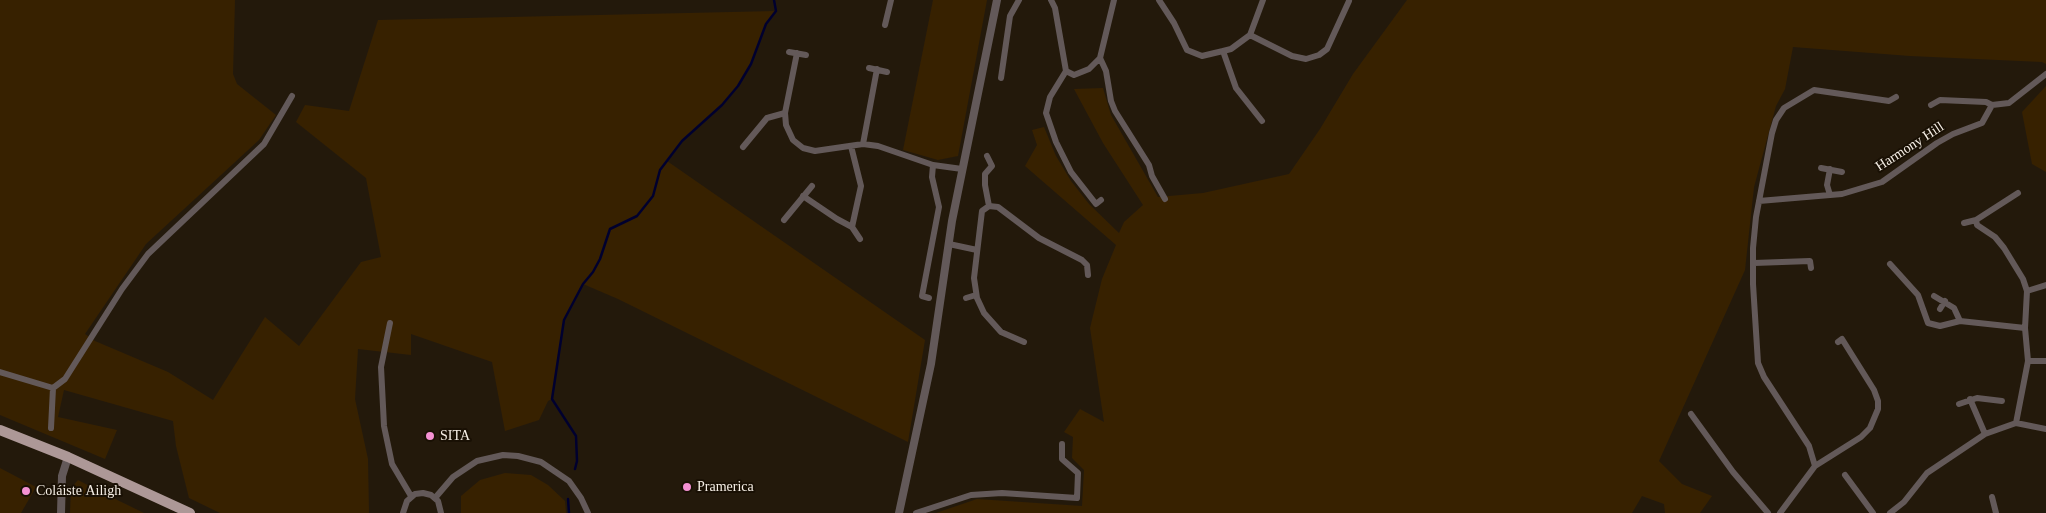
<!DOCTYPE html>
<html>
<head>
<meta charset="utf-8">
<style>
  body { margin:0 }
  canvas { display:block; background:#23190b }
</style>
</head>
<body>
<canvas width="2046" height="513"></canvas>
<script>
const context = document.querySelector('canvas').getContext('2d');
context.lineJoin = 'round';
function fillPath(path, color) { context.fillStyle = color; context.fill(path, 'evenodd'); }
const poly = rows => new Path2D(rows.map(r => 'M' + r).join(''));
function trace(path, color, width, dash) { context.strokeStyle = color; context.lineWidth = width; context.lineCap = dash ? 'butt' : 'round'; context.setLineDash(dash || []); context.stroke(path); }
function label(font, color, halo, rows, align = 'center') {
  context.font = font + ' Georgia,serif'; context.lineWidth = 4; context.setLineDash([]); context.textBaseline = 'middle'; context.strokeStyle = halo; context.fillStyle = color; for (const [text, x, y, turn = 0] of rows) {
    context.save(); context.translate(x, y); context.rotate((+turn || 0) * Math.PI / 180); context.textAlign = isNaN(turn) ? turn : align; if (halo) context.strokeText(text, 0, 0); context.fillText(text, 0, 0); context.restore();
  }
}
fillPath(poly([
  [0,0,235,0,233,74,237,84,276,115,259,140,146,244,85,334,95,341,168,372,213,400,265,317,299,346,361,262,381,257,366,178,296,122,305,105,349,111,378,20,776,11,766,24,751,64,738,86,722,105,682,141,667,161,925,340,908,442,618,299,583,284,564,320,552,399,548,401,539,420,505,431,492,362,411,334,411,355,358,349,355,399,368,459,369,513,220,513,189,498,176,446,173,421,64,390,58,417,117,430,105,459,0,415],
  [933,0,987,0,958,156,938,160,903,150],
  [1407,0,2046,0,2046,64,2042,62,1910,56,1793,47,1785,89,1776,106,1754,187,1745,270,1659,461,1682,484,1712,496,1700,513,1665,513,1664,504,1642,496,1632,513,936,513,977,499,1082,506,1084,470,1072,458,1073,437,1064,432,1080,409,1104,422,1090,328,1102,279,1116,245,1025,166,1037,145,1032,130,1044,127,1056,156,1071,181,1089,204,1119,233,1124,222,1143,205,1103,143,1074,89,1103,88,1111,115,1158,197,1203,193,1289,174,1320,129,1353,74],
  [2046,86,2046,172,2032,164,2022,112],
  [0,468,36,487,21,513,0,513],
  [505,473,531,475,548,485,565,501,566,513,461,513,461,496,480,480],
  [78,480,105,494,144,513,70,513,71,488]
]), '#372100');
trace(poly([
  [575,469,577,461,576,436,552,399,564,320,583,284,593,272,600,259,610,229,637,216,653,196,660,170,682,141,722,105,738,86,751,64,766,24,776,11,774,0],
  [568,499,569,513]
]), '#00002e', 2.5);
trace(poly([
  [1051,0,1055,8,1066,71,1074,75,1089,69,1100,58,1114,0],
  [1159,0,1174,23,1187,50,1202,56,1223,51],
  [1263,0,1250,35,1292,56,1306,59,1319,55,1327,49,1349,1],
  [885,25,891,0],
  [1250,35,1231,49,1223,51,1236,88,1262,121],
  [789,52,806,55],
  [797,53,785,113,786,125,793,140,803,148,815,151,863,144,878,146,933,165,962,169],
  [1100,58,1106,71,1111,101,1115,111,1149,165,1152,176,1165,199],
  [869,68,887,72],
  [1066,71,1050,97,1046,113,1056,142,1071,172,1096,204,1101,200],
  [1001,78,1010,16,1019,0],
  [1931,105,1940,100,1986,102,1992,105,2009,103,2046,74],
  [863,144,877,69],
  [851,146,861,186,852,227],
  [743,147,767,118,785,113],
  [987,156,992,166,985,174,985,185,989,206],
  [1821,168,1842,172],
  [1830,195,1842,194,1882,182,1937,143,1953,134,1982,123,1992,105],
  [803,196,837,219,852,227,860,239],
  [1759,201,1830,195,1827,185,1830,169],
  [784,220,812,186],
  [1976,220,1977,225,1995,237,2004,248,2023,279,2027,291,2046,285],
  [1964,223,1976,220,2018,193],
  [949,244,977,250],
  [1754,263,1810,261,1811,268],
  [1890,264,1918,295,1928,323,1940,326,1960,321,2025,328,2027,291],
  [1934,296,1954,308,1960,321],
  [929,298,922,296,939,207,932,177,933,165],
  [966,298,976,295],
  [1940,309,1945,301],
  [390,323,381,367,384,426,392,464,411,496],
  [2025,328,2028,361,2046,361],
  [1024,342,1001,332,984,313,977,298,974,278,982,211,989,206,998,207,1039,238,1082,260,1087,265,1088,275],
  [1838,342,1842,339,1874,390,1878,401,1878,409,1870,428,1861,437,1815,466,1809,446,1764,377,1758,363,1753,284,1753,248,1756,217,1772,133,1776,120,1784,108,1814,90,1889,101,1896,97],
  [0,372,53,388,65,379,122,289,148,254,264,144,292,96],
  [1970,399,1985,434],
  [1959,404,1977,398,2002,401],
  [1691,414,1733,472,1768,513],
  [2016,423,2046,429],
  [51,428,53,388],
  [1845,475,1873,513],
  [1992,497,1996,513],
  [435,498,453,477,477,461,503,455,518,456,541,462,569,481,581,498,588,513],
  [403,513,407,501,415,494,423,493,431,495,438,501,441,513],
  [916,513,971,495,1002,493,1077,498,1078,473,1062,459,1062,444],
  [1780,513,1815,466],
  [1890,513,1904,502,1927,473,1985,434,2016,423,2028,361]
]), '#635959', 6);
trace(poly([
  [61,513,62,476,68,457],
  [899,513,931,364,952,221,997,0]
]), '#635959', 8);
trace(poly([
  [0,430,68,457,190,513]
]), '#ad9897', 10);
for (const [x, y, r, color] of [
  [430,436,5,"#f491d3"],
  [687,487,5,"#f491d3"],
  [26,491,5,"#f491d3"]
]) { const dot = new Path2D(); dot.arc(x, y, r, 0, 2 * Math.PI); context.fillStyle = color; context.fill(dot); trace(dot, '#191004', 2); }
label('14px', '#f5eee5', '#191004', [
  ["Harmony Hill",1910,147,-33]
]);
label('14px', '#f5eee5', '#191004', [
  ["SITA",440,436],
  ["Pramerica",697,487],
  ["Coláiste Ailigh",36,491]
], 'left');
</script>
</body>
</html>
